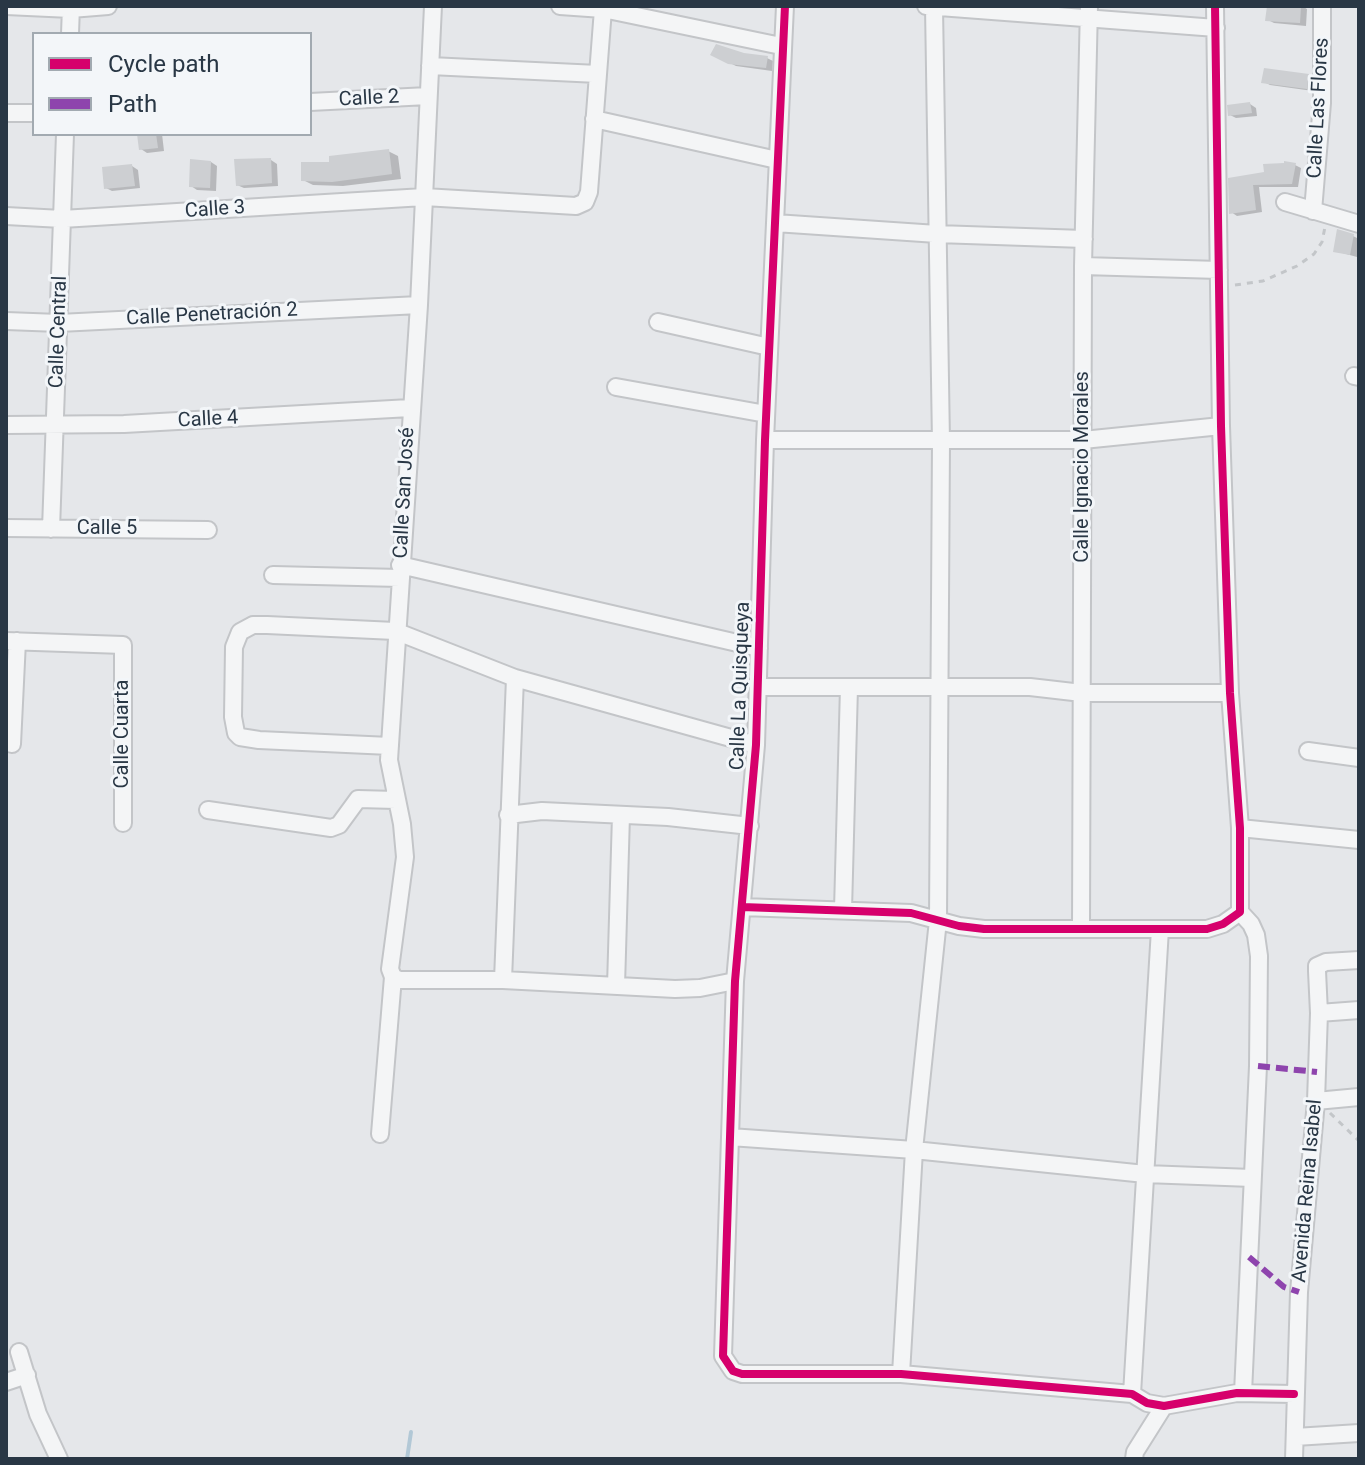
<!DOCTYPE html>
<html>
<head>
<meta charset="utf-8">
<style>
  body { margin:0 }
  #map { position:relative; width:1365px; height:1465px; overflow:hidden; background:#e5e7ea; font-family:Roboto,sans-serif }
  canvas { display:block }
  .frame { position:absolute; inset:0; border:8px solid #293745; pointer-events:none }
  .legend { position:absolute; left:32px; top:32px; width:280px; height:104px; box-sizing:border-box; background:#f3f6f9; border:2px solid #a2aab1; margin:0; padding:10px 14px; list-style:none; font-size:24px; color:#293745 }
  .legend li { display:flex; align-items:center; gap:16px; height:40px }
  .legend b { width:40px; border:2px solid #a2aab1 }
</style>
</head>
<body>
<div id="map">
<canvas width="1365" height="1465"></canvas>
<div class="frame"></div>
<ul class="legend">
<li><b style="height:10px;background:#d6006c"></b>Cycle path</li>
<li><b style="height:10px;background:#8e44ad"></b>Path</li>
</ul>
</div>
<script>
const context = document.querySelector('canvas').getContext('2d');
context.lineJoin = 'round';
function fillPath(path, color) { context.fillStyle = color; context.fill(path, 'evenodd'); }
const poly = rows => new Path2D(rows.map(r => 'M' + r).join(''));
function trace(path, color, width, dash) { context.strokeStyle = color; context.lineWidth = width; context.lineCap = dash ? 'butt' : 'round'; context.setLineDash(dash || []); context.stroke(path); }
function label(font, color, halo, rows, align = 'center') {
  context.font = font + ' Roboto,sans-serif'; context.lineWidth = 6; context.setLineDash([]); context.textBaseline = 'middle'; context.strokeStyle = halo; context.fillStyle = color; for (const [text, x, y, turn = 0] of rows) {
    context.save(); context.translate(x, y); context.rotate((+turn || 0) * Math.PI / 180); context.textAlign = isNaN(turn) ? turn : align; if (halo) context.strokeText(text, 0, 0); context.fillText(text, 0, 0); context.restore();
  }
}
fillPath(poly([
  [1269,6,1302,6,1307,9,1306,26,1274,23,1268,20],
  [712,54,767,58,773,61,772,71,736,66],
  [1308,76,1314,80,1313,91,1270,85,1264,82],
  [1250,104,1256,108,1257,116,1236,118,1230,115],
  [139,134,162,134,164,151,147,153,141,149],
  [388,151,398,156,401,179,343,186,313,185,303,180,332,164],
  [271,160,277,164,278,186,244,188,237,185],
  [211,162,217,166,216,191,197,190,191,186],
  [1295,165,1301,168,1298,187,1259,187,1262,212,1237,216,1231,212,1230,180,1266,174],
  [132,166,138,170,140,188,112,191,106,188],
  [1353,236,1359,239,1357,257,1335,251]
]), '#0003');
trace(poly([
  [407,1459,411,1432]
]), '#b2c8d6', 4);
fillPath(poly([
  [1267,6,1301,6,1300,23,1265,21],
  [716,44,744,53,768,56,766,68,728,64,710,55],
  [1264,68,1309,74,1307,89,1261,83],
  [1250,102,1252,113,1228,116,1227,105],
  [137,134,156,134,158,148,139,150],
  [389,149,392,174,332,182,301,181,301,162,329,162,329,156],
  [271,158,272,183,236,186,234,159],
  [190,159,211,161,210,188,189,187],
  [1284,161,1296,163,1292,184,1253,185,1256,210,1229,214,1228,178,1264,172,1263,164,1284,163],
  [132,164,135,186,104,189,102,167],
  [1337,229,1354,234,1350,255,1333,252]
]), '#cdcfd2');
const minor = poly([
  [6,6,71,9,108,6],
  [560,6,603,9,781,46],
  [785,6,765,440,756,745,735,981,723,1356,733,1371,742,1374,901,1374,1132,1394,1147,1403,1164,1406,1237,1393,1294,1394],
  [926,6,1216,28],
  [70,34,71,6],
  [430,66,598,74],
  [310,102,428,96],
  [6,113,34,113],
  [594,119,777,160],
  [1285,202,1359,224],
  [1313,211,1322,103,1322,6],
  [6,216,62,219,424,197,576,206,585,202,589,192,603,9],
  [775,223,937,234,1084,239],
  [1083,266,1219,270],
  [6,321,59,323,419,305],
  [658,322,769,347],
  [1354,376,1359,377],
  [616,387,766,414],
  [6,425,124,424,410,408],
  [765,440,1083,440,1221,426],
  [6,528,208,530],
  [51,529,65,134],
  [400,565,759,648],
  [273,575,400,578],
  [6,641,123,645,123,823],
  [515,678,503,980,675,989,700,988,735,981],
  [758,687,1030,687,1082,693,1230,693],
  [12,744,17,641],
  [390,746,259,740,240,737,236,733,233,717,234,647,240,632,253,625,267,625,395,631,515,678,756,745],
  [1308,751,1359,758],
  [208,810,331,828,339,825,358,799,396,800],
  [508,815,542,811,668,817,750,826],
  [1240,828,1359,840],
  [742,907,911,913,959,926,984,929,1207,929,1223,924,1240,912,1240,828,1230,693,1221,426,1215,6],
  [843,910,849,687],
  [1240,912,1251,924,1256,935,1259,956,1258,1066,1243,1393],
  [1081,929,1083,266,1089,6],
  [393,977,399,980,503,980],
  [616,986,621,815],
  [1319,1013,1359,1010],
  [1316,1101,1359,1097],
  [380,1134,393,977,390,969,405,857,402,824,389,760,419,305,433,6],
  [730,1137,914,1150,1145,1174,1252,1178],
  [19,1352,38,1414,59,1459],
  [901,1374,914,1150,938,920,941,442,934,7],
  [6,1382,27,1375],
  [1132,1394,1160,929],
  [1295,1437,1359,1433],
  [1134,1459,1135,1452,1164,1406],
  [1294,1459,1299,1292,1316,1101,1319,1013,1317,971,1317,966,1326,962,1359,960]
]);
trace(minor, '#c3c5c8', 20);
trace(poly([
  [1235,285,1263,281,1297,266,1314,254,1322,242,1325,227],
  [1330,1113,1359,1141]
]), '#c3c6c9', 3, [6, 6]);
trace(minor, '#f4f5f6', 16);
trace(poly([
  [1258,1066,1317,1072],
  [1249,1257,1284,1287,1299,1292]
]), '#8e44ad', 6, [12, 6]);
trace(poly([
  [785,6,765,440,756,745,735,981,723,1356,733,1371,742,1374,901,1374,1132,1394,1147,1403,1164,1406,1237,1393,1294,1394],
  [742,907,911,913,959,926,984,929,1207,929,1223,924,1240,912,1240,828,1230,693,1221,426,1215,6]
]), '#d6006c', 8);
label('20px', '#293745', '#f3f6f9', [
  ["Calle 2",369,99,-3],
  ["Calle Las Flores",1319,108,-87],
  ["Calle 3",215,210,-4],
  ["Calle Penetración 2",212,315,-3],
  ["Calle Central",59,332,-88],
  ["Calle 4",208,420,-3],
  ["Calle Ignacio Morales",1083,467,-90],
  ["Calle San José",405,493,-87],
  ["Calle 5",107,529],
  ["Calle La Quisqueya",741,686,-88],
  ["Calle Cuarta",123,734,-90],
  ["Avenida Reina Isabel",1308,1191,-85]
]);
</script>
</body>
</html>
